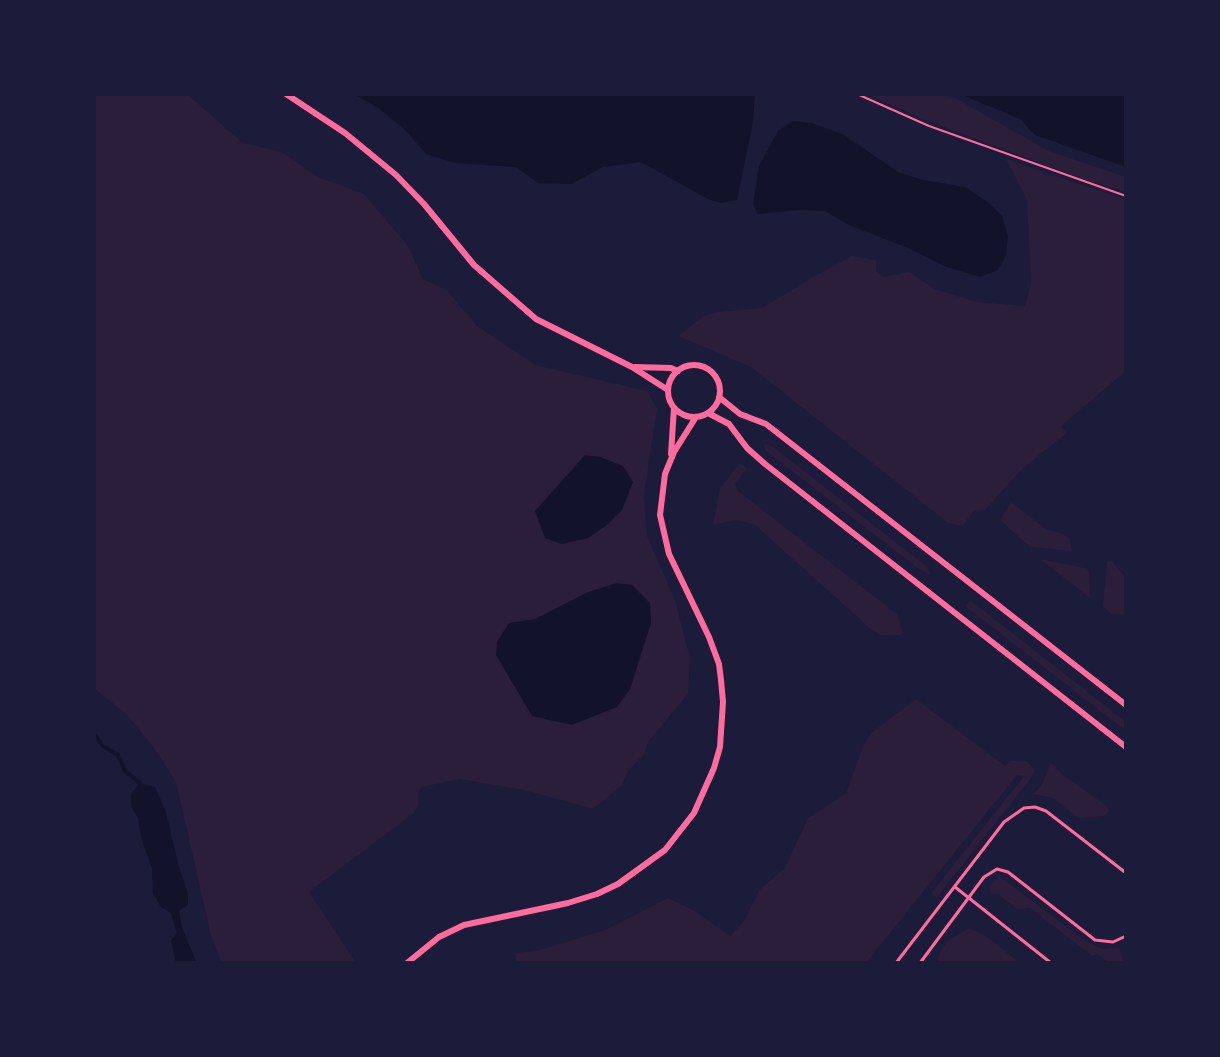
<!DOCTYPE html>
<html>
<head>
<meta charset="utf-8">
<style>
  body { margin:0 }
  #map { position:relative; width:1220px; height:1057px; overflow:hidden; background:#1b1b3a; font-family:"Space Grotesk",sans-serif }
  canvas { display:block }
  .frame { position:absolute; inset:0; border:96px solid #1b1b3a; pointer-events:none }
</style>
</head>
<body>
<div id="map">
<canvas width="1220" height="1057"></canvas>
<div class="frame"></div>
</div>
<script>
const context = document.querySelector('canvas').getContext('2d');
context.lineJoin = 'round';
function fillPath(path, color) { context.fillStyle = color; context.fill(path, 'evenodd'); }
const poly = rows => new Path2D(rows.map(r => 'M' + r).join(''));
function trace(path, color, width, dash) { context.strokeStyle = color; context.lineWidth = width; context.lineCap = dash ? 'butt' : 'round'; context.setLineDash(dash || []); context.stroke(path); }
fillPath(poly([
  [94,94,187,94,243,143,282,152,318,177,364,194,408,246,423,279,447,290,477,326,535,365,647,391,657,408,644,495,647,536,675,600,690,658,688,694,648,742,645,753,628,771,621,786,593,809,524,790,460,779,422,787,418,794,418,806,414,813,309,892,356,963,222,963,211,936,176,782,154,748,128,716,94,688],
  [866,94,945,94,957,99,1049,151,1126,177,1126,192,1088,181,923,119],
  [1006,159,1126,200,1126,371,1061,426,1067,433,1022,469,985,510,974,511,962,526,948,523,751,367,678,336,705,315,718,312,762,308,813,277,852,256,876,260,876,271,883,277,909,272,935,289,977,302,1025,306,1031,283,1027,200],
  [766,444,772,446,925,565,931,574,928,574,915,566,766,451,764,446],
  [740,463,747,468,735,484,738,491,897,614,903,632,901,635,882,635,873,631,754,524,736,520,713,525,720,488],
  [1011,502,1046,529,1063,534,1070,539,1072,551,1030,547,1000,520],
  [1040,559,1085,568,1089,572,1090,598],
  [1111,560,1126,578,1126,615,1111,614,1103,606,1107,562],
  [970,600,1126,722,1126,731,965,606],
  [916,699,1005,766,1010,761,1026,761,1035,769,1031,778,938,896,933,896,932,892,1024,776,1017,775,866,963,517,963,515,953,537,951,605,930,668,898,693,910,730,936,744,921,759,890,785,868,808,818,846,793,864,744,871,733],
  [1051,763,1063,775,1107,806,1109,812,1104,816,1078,818,1053,798,1033,794,1041,786],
  [999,876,1087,942,1103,949,1119,948,1124,963,1108,963,1098,954,1092,956,1030,908,1017,909,998,894,991,895,989,886],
  [969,928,986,936,1020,963,937,963,941,950,950,939]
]), '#2a1e3b');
fillPath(poly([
  [354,94,755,94,753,122,737,200,722,203,708,199,641,162,603,167,571,184,538,183,516,167,455,163,426,154,406,131,380,109],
  [960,94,1126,94,1126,167,1035,135,1020,119],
  [793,121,812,123,844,135,898,172,923,180,965,187,989,203,1002,216,1008,236,1006,255,998,270,980,277,947,267,908,248,849,225,825,211,798,210,758,214,753,205,759,166,778,131],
  [585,455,600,457,623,466,633,482,622,510,607,525,588,538,562,544,545,538,535,511],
  [617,583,632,585,650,603,651,623,630,689,617,707,572,725,532,716,496,655,497,642,509,623,535,619,588,592],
  [140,783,155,787,166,812,178,864,188,893,188,905,179,911,182,928,197,963,176,963,171,941,177,933,171,913,161,907,153,894,152,868,142,841,138,818,131,806,131,794]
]), '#12122b');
trace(poly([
  [94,734,103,746,118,755,125,771,140,783]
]), '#12122b', 4);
trace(poly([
  [857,94,929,126,1126,196]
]), '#ff6b9d', 2);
trace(poly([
  [955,887,1051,963],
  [896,963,1004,822,1024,808,1035,807,1046,811,1126,873],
  [920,963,984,877,997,869,1008,872,1095,940,1113,942,1126,936]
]), '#ff6b9d', 3);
trace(poly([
  [286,94,345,133,396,175,424,204,474,265,536,319,632,367,668,390],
  '668 391a26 26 0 1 1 52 0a26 26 0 1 1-52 0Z',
  [635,367,671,368,678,371],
  [719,397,740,414,766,424,1126,705],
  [708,413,729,424,747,448,765,464,1126,747],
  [671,454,674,408],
  [407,963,439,937,464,925,568,903,597,894,618,884,665,850,694,813,714,768,720,747,723,702,721,680,719,664,709,637,669,554,660,515,665,474,674,452,696,417]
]), '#ff6b9d', 6);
</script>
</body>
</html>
